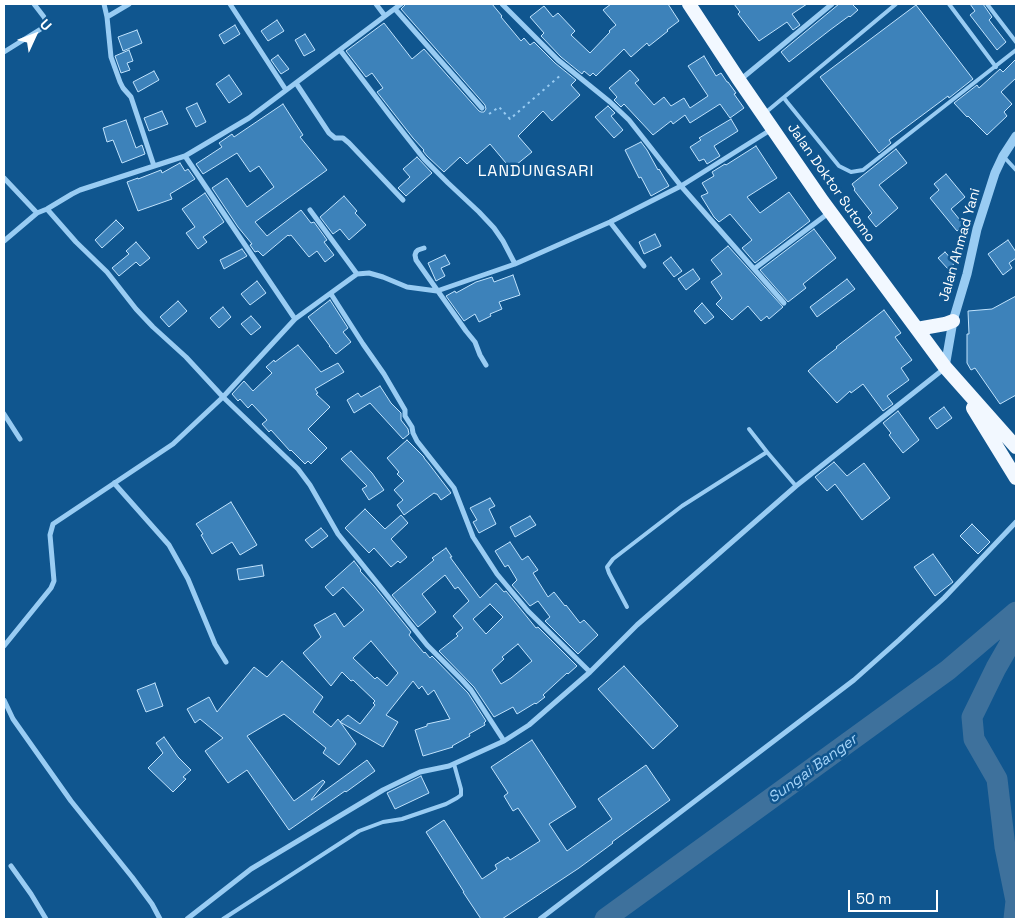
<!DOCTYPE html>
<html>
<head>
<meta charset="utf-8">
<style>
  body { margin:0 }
  #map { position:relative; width:1020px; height:923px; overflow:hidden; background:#10568f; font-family:"Space Grotesk",sans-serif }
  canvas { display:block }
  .frame { position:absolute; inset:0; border:5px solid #fff; pointer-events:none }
  .north { position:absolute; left:10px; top:10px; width:50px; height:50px; -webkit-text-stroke:4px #10568f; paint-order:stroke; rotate:47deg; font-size:14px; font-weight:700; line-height:20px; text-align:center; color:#fff }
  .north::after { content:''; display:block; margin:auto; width:18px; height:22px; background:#fff; clip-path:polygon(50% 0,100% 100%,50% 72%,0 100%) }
  .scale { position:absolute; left:848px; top:890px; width:90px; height:22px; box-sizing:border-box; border:2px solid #fff; border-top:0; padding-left:6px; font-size:15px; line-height:18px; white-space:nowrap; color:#fff; -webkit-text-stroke:4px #10568f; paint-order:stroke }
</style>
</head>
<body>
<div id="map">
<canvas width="1020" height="923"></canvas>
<div class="frame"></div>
<div class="north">U</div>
<div class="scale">50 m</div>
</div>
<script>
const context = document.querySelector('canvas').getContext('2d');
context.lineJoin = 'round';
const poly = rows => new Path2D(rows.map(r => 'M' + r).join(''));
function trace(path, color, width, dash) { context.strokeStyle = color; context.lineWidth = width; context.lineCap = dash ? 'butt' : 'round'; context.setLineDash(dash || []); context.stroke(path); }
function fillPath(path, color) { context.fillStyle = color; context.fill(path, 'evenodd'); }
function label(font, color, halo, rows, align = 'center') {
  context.font = font + ' "Space Grotesk",sans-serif'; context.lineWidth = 5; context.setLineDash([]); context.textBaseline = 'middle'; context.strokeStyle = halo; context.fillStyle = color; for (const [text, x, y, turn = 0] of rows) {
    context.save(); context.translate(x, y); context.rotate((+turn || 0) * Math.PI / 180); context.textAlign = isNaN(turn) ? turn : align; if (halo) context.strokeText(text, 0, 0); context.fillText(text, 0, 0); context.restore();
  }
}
trace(poly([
  [605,919,948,670,1016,612],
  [1014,919,1016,901,1005,847,997,779,974,739,972,717,996,668,1016,633]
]), '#3e719c', 21);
const building = poly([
  [406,4,492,4,502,16,501,17,521,41,524,38,530,45,534,42,555,63,576,80,571,85,580,95,552,121,543,111,518,136,532,152,511,169,490,144,467,164,460,157,444,172,427,156,423,151,424,150,413,138,377,92,383,88,372,73,366,77,346,51,384,23,412,59,424,49,479,111,481,112,484,112,486,109,485,105,401,9,406,4],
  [611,4,668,4,679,21,667,30,668,31,649,46,647,43,631,57,624,49,596,76,593,73,590,76,584,71,582,74,561,57,541,36,544,33,530,17,544,6,553,17,558,13,575,31,571,35,590,53,610,32,609,31,616,25,603,10,611,4],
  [734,4,807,4,792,14,800,25,793,30,787,22,759,41,738,14,740,12,734,4],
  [839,4,852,4,858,10,850,17,849,16,830,30,789,62,781,52,839,4],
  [970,4,983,4,992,17,989,20,1006,42,997,50,970,15,975,11,970,4],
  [916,5,973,79,949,98,948,96,889,140,891,143,879,153,820,77,916,5],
  [277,20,284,31,268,41,261,31,277,20],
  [235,25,240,34,224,44,219,35,235,25],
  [137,30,142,43,123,51,118,37,137,30],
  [305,34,315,50,304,56,295,40,305,34],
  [129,50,133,61,127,63,130,70,121,73,115,56,129,50],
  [278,55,289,69,281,74,271,60,278,55],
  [704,56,716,76,721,73,727,82,728,82,736,93,734,94,744,108,730,118,720,104,690,123,685,115,673,124,671,121,653,135,624,104,621,107,614,100,617,97,609,88,630,70,639,80,635,83,654,105,664,97,671,106,684,98,690,108,708,96,688,66,704,56],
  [1016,59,1016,78,1001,92,1012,104,1004,112,1007,116,987,135,968,116,967,117,954,103,977,85,979,88,1000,69,1003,72,1016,59],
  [154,71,159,80,138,92,133,82,154,71],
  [229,75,242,94,229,103,216,84,229,75],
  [197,103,206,122,196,127,186,108,197,103],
  [283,104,303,135,300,137,327,170,255,222,267,236,301,210,311,223,314,222,327,240,324,242,334,255,325,262,317,251,309,257,291,235,289,236,288,235,263,256,258,251,255,252,250,245,252,244,238,227,212,188,227,178,247,207,274,187,259,166,250,172,237,153,203,174,196,164,222,147,219,143,232,134,234,137,283,104],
  [608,106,615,113,611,116,623,130,614,138,595,117,608,106],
  [162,111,168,124,149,131,144,118,162,111],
  [731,119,738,131,714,146,720,156,707,164,704,159,699,161,690,147,701,140,699,138,731,119],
  [126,120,136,148,142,145,145,154,122,163,113,140,107,142,103,128,126,120],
  [641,142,647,150,658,170,659,169,669,186,651,196,641,177,639,178,625,150,641,142],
  [756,146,777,178,747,197,760,213,789,192,810,221,755,263,742,248,752,240,730,214,719,222,714,217,701,196,708,193,702,183,714,176,712,172,725,164,726,165,756,146],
  [896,149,907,163,879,185,898,208,876,227,868,217,872,213,854,190,855,189,852,184,896,149],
  [417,157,432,173,406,196,398,188,410,177,403,169,417,157],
  [180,163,185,171,188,169,195,179,170,194,172,199,138,211,127,182,138,178,138,179,161,170,162,173,180,163],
  [946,174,965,197,951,209,964,225,957,231,930,198,939,190,934,184,946,174],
  [205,193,224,222,203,237,207,242,198,249,186,233,195,227,182,209,205,193],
  [344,196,357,211,355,213,366,225,349,240,340,229,333,234,320,217,344,196],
  [116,220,124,228,102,248,95,240,116,220],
  [814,229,836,258,803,284,806,288,788,302,760,270,814,229],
  [655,234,661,246,644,254,639,242,655,234],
  [1008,240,1016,252,1016,258,1009,263,1012,268,1003,275,988,254,1008,240],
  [136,242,150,258,140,266,136,262,119,276,112,268,129,254,126,251,136,242],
  [728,246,783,307,769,319,767,316,761,321,748,306,732,320,716,304,722,298,711,282,722,274,711,260,728,246],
  [242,249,247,256,224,269,220,260,242,249],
  [945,252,955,263,948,269,938,258,945,252],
  [445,255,450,264,441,268,445,276,436,281,428,263,445,255],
  [671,257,682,271,674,277,663,263,671,257],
  [693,269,700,279,686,290,678,279,693,269],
  [513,275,520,295,499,302,502,309,490,314,491,316,479,322,475,314,464,321,446,296,455,291,456,293,476,282,492,277,494,282,513,275],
  [847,279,855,289,817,317,810,307,847,279],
  [257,281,266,293,250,305,241,294,257,281],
  [1016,296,1016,395,1000,404,975,368,971,370,967,363,967,334,969,334,968,311,992,309,1016,296],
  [330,300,348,328,343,332,351,342,336,354,329,346,330,346,308,317,330,300],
  [178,301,187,311,169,327,160,317,178,301],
  [702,303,714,317,705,324,694,311,702,303],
  [223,307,231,317,219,328,210,318,223,307],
  [884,310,901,333,895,337,912,360,901,368,909,380,887,396,893,404,883,411,863,384,851,393,850,391,837,403,808,371,816,364,837,348,836,347,884,310],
  [251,316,261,327,251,335,241,324,251,316],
  [298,345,321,372,338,363,344,372,315,389,318,393,316,394,330,407,308,429,327,448,311,464,308,461,305,464,291,450,290,451,271,430,269,432,262,424,267,420,252,404,248,408,240,399,238,401,232,394,244,381,253,391,272,373,266,367,274,360,275,362,287,353,298,345],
  [380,386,391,403,401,413,401,420,408,429,409,434,403,439,370,403,354,413,347,400,358,393,361,397,380,386],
  [944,407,952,418,937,429,929,418,944,407],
  [898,411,919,440,903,453,889,435,891,433,883,423,898,411],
  [407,440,424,457,424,458,429,464,451,493,441,500,437,494,436,494,434,493,404,515,397,505,403,500,394,490,404,481,397,474,399,472,387,458,407,440],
  [351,451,372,473,384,490,369,500,362,489,367,486,341,459,351,451],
  [834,462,847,476,864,463,890,498,862,520,835,484,827,491,815,477,834,462],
  [490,498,495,506,489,509,496,524,479,533,473,522,477,520,470,508,490,498],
  [231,502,257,545,240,555,232,542,212,554,201,535,203,534,196,524,231,502],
  [365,509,385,529,401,515,408,523,391,539,407,557,400,563,398,561,391,567,374,548,369,553,345,528,365,509],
  [530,516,536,525,515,537,510,527,530,516],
  [972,524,990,542,978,554,960,536,972,524],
  [321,528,328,536,312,548,305,540,321,528],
  [510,542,522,560,528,556,538,570,533,573,548,597,554,592,565,606,566,605,580,623,584,620,598,635,578,654,545,621,550,617,538,601,530,606,512,585,517,580,508,565,505,567,495,551,510,542],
  [446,548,452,557,450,557,480,598,496,583,504,592,506,591,536,628,538,627,577,666,568,674,567,673,543,695,545,697,536,704,535,703,517,714,513,707,494,717,474,687,439,651,458,636,456,634,463,628,453,616,469,601,458,587,455,589,445,575,422,594,436,612,418,627,392,595,434,560,432,558,446,548],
  [490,604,503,617,486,634,473,619,490,604],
  [518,644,532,661,511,678,501,684,492,670,504,659,502,657,518,644],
  [933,554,953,582,935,596,914,567,933,554],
  [354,561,361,570,360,571,374,586,411,632,409,635,424,653,425,652,430,658,432,656,468,693,486,721,484,723,485,725,469,734,470,736,452,746,453,747,423,756,415,730,427,726,427,724,450,719,434,690,428,695,422,686,419,689,413,681,386,715,398,722,383,747,340,722,348,715,360,724,375,705,373,703,375,701,353,680,351,681,342,672,331,686,303,653,321,637,314,625,335,613,344,627,364,610,343,587,333,596,325,587,354,561],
  [371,641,398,673,387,686,377,677,375,679,353,658,371,641],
  [262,565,264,576,239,580,237,569,262,565],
  [282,661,323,697,313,712,331,727,338,719,356,744,339,765,323,753,326,748,284,714,247,736,294,801,323,780,325,782,311,800,312,800,367,760,375,771,346,792,345,791,289,830,247,770,228,783,205,751,223,738,200,719,195,723,187,709,209,697,217,712,254,667,267,677,282,661],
  [624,666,678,726,653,749,598,689,624,666],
  [155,683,163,706,146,712,137,690,155,683],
  [164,737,178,757,191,770,183,777,186,779,173,792,148,768,163,753,156,743,164,737],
  [532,740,576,807,549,824,567,851,612,819,598,799,646,765,670,800,612,842,613,843,579,868,502,919,481,919,463,892,464,892,426,832,444,820,482,879,497,869,495,865,508,857,510,860,540,841,518,808,513,811,504,796,508,793,491,767,532,740],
  [421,776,429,793,395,809,387,793,421,776]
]);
fillPath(building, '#3d82ba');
trace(building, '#c1e3fd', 1);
trace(poly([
  [489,114,499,107,510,119,562,74]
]), '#99ccf3', 2, [2.5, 4]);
trace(poly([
  [949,4,996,67],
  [987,4,1016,42],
  [784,98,787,102,839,166,851,172,863,170,1016,50],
  [765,113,896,4],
  [1004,157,1016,170],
  [749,429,767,452],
  [627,607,609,573,607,567,613,559,682,506,767,452,796,486],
  [223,919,359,831,383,822,402,819,446,804,457,798,461,795,461,789,454,764]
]), '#99ccf3', 4);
trace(poly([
  [104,4,107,17,111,57,120,82,123,88,131,97,154,166],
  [230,4,286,90],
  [376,4,385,16],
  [502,4,558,60,610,102,629,120,681,186,784,303],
  [395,9,482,108],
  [107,17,129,4],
  [340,50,391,117,424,159,448,183,479,212,494,228,503,241,515,264],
  [4,52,44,27,47,23,44,17,34,4],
  [740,80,832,4],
  [296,83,329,133,335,138,343,138,349,143,403,200],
  [185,156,295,319],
  [4,178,37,213],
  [47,209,76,242,107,272,136,309,153,327,186,357,223,397,298,469,310,485,338,534,427,645,462,680,471,690,504,741],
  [310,210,357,274],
  [610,222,644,266],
  [4,241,37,213,47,209,72,194,80,190,185,156,249,118,401,4],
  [424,248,418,250,416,252,415,255,416,260,466,331,475,342,480,355,486,365],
  [754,269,830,212],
  [331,294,363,344,384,374,405,410,405,416,412,427,413,433,417,441,454,488,473,537,497,574,528,611,590,672],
  [4,414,20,439],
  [114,483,169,545,188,579,215,644,226,662],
  [4,646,51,588,54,581,50,535,53,524,173,444,223,397,295,319,357,274,369,273,383,277,407,287,437,291,515,264,610,222,681,186,772,129],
  [4,700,13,719,71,801,132,877,152,904,160,919],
  [11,866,31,894,46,919],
  [187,919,251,869,383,790,420,772,449,766,504,741,529,725,590,672,637,625,796,486,945,368],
  [540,919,854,680,899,640,944,598,1016,522]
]), '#99ccf3', 5);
trace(poly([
  [945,367,953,321,967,274,977,229,995,173,1003,156,1016,136]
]), '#99ccf3', 9);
trace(poly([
  [689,4,739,80,823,202,917,329,945,367,1016,447],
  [917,329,945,324,953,321],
  [973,408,1016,478]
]), '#f2f8ff', 14);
label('14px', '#fff', '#10568f', [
  ["Jalan Doktor Sutomo",831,183,55],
  ["Jalan Ahmad Yani",960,245,-74]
]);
label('italic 15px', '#a5d5fa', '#10568f', [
  ["Sungai Banger",813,769,-36]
]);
context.letterSpacing = '1px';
label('16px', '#fff', '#10568f', [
  ["LANDUNGSARI",536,172]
]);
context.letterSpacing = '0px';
</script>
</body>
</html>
